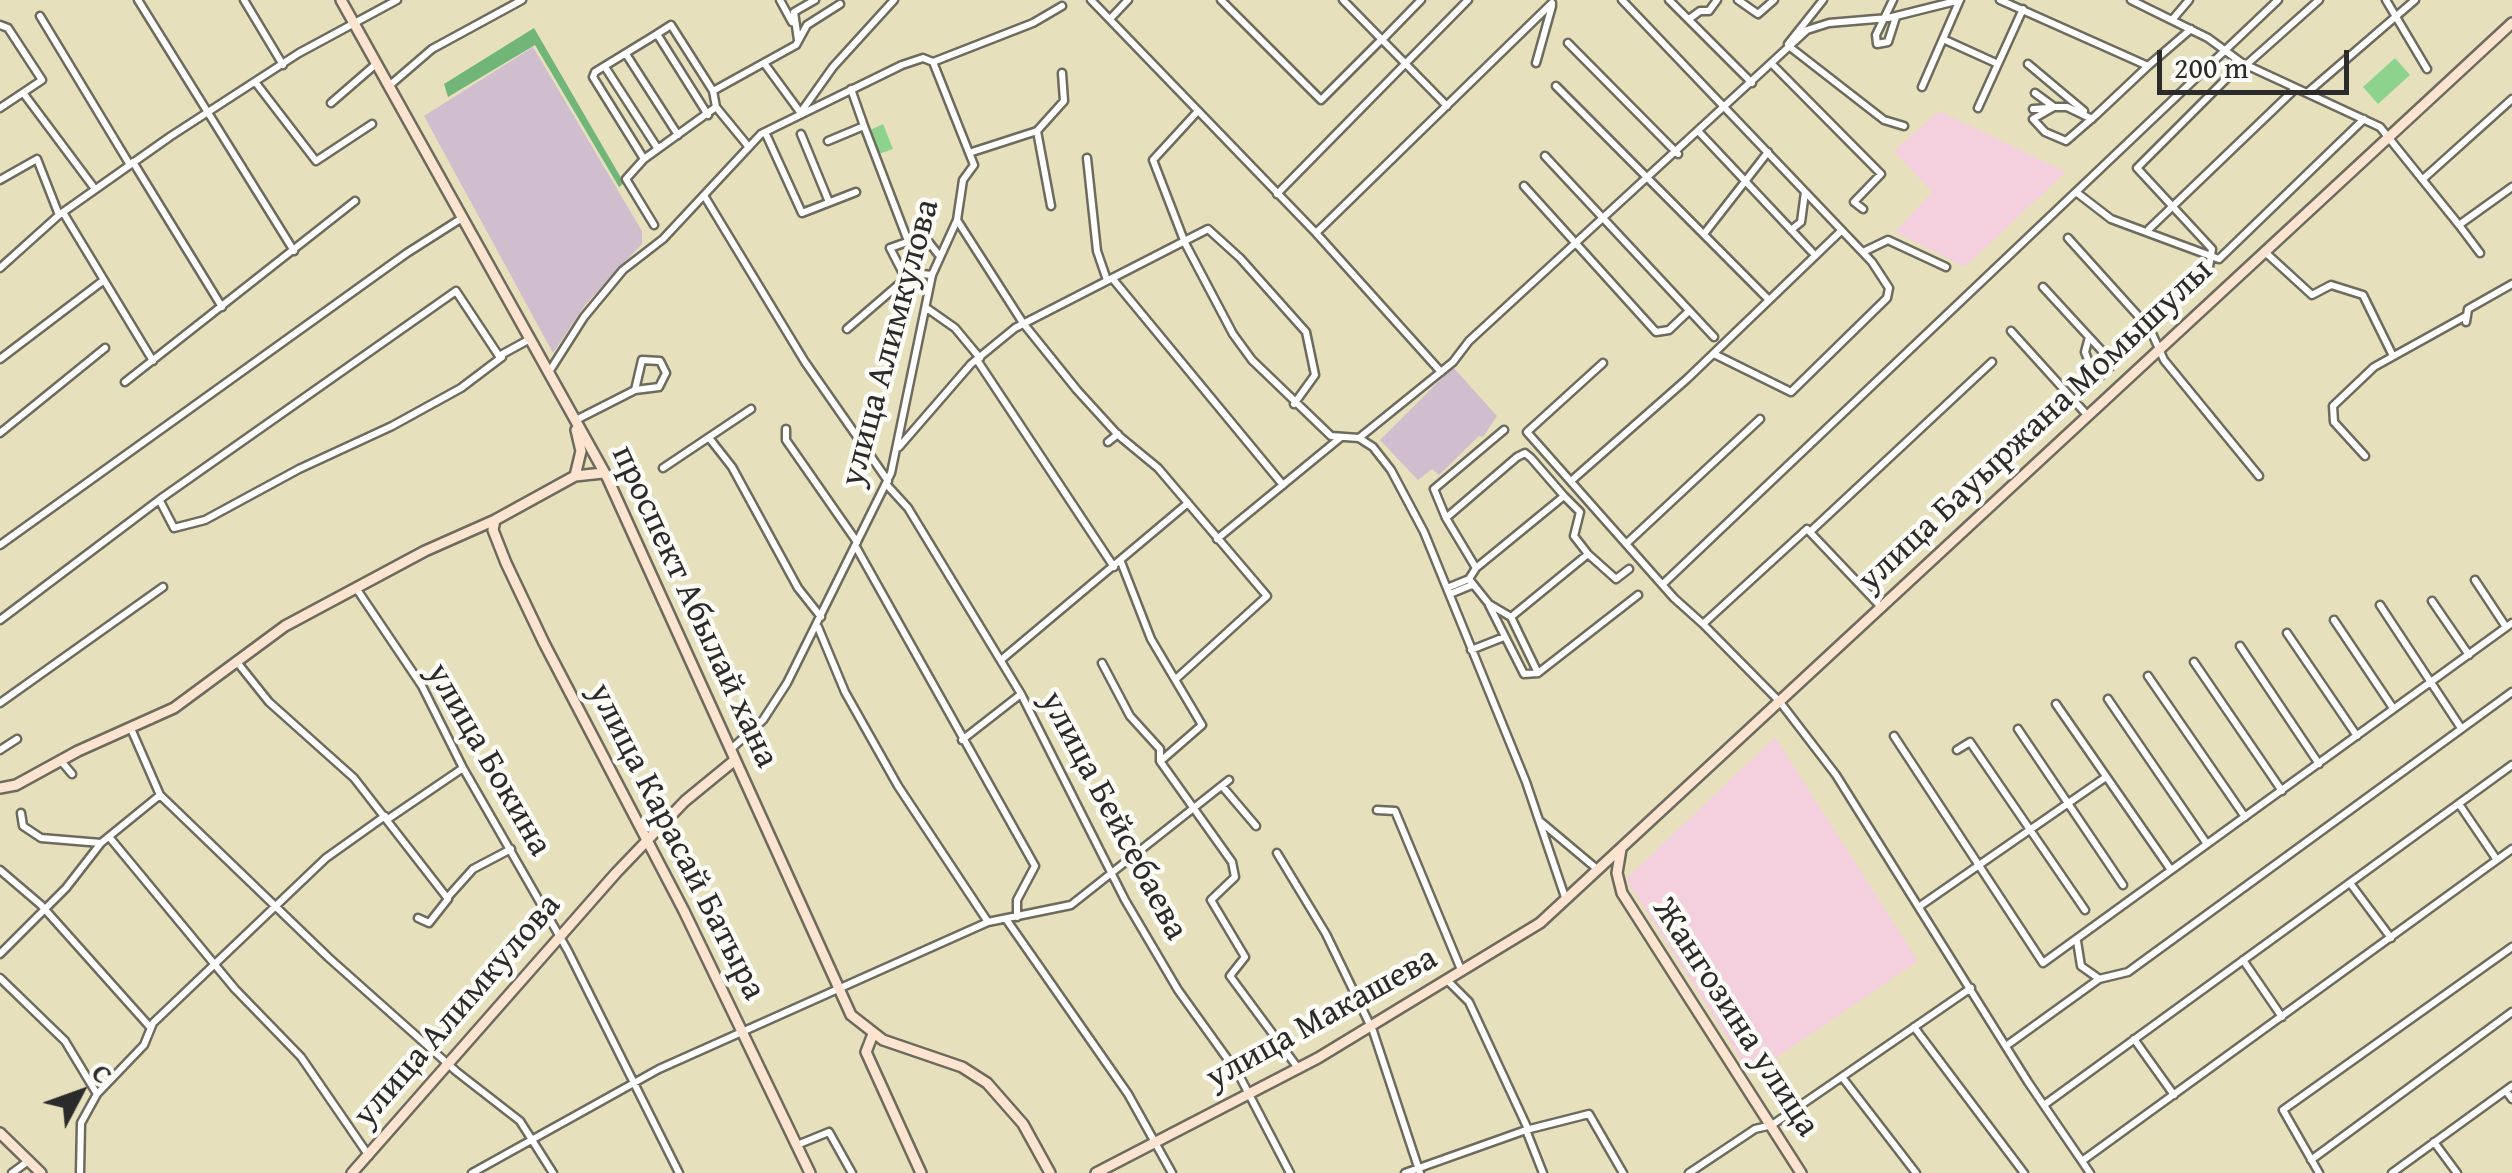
<!DOCTYPE html>
<html>
<head>
<meta charset="utf-8">
<style>
  body { margin:0 }
  #map { position:relative; width:2512px; height:1173px; overflow:hidden; background:#e7e0bc; font-family:"Gentium Book Plus",serif }
  canvas { display:block }
  .north { position:absolute; left:30px; top:1043px; width:100px; height:100px; -webkit-text-stroke:8px #fdfcf7; paint-order:stroke; rotate:49deg; font-size:28px; font-weight:700; line-height:40px; text-align:center; color:#2b2b2b }
  .north::after { content:''; display:block; margin:auto; width:35px; height:45px; background:#2b2b2b; clip-path:polygon(50% 0,100% 100%,50% 72%,0 100%) }
  .scale { position:absolute; left:2157px; top:50px; width:192px; height:45px; box-sizing:border-box; border:5px solid #2b2b2b; border-top:0; padding-left:12px; font-size:30px; line-height:35px; white-space:nowrap; color:#2b2b2b; -webkit-text-stroke:8px #fdfcf7; paint-order:stroke }
</style>
</head>
<body>
<div id="map">
<canvas width="2512" height="1173"></canvas>
<div class="north">С</div>
<div class="scale">200 m</div>
</div>
<script>
const context = document.querySelector('canvas').getContext('2d');
context.lineJoin = 'round';
function fillPath(path, color) { context.fillStyle = color; context.fill(path, 'evenodd'); }
const poly = rows => new Path2D(rows.map(r => 'M' + r).join(''));
function trace(path, color, width, dash) { context.strokeStyle = color; context.lineWidth = width; context.lineCap = dash ? 'butt' : 'round'; context.setLineDash(dash || []); context.stroke(path); }
function label(font, color, halo, rows, align = 'center') {
  context.font = font + ' "Gentium Book Plus",serif'; context.lineWidth = 9; context.setLineDash([]); context.textBaseline = 'middle'; context.strokeStyle = halo; context.fillStyle = color; for (const [text, x, y, turn = 0] of rows) {
    context.save(); context.translate(x, y); context.rotate((+turn || 0) * Math.PI / 180); context.textAlign = isNaN(turn) ? turn : align; if (halo) context.strokeText(text, 0, 0); context.fillText(text, 0, 0); context.restore();
  }
}
fillPath(poly([
  [1939,111,2066,172,1965,267,1895,232,1932,192,1894,151],
  [1775,737,1918,961,1751,1075,1626,879]
]), '#f4cfdd');
fillPath(poly([
  [533,47,642,231,642,244,585,305,553,353,424,116],
  [1453,367,1497,416,1483,437,1479,436,1439,475,1432,469,1418,480,1380,440]
]), '#d0bdcd');
fillPath(poly([
  [2395,58,2410,75,2378,104,2363,87],
  [883,124,893,149,879,154,870,130]
]), '#8dd38e');
fillPath(poly([
  [534,28,624,183,619,187,535,45,448,97,444,84]
]), '#72b579');
const street = poly([
  [138,0,294,251],
  [244,0,283,65],
  [780,0,792,22],
  [1091,0,1316,233,1441,372],
  [1221,0,1321,100,1382,39],
  [1343,0,1447,106],
  [1622,0,1872,262,1889,288,1887,298,1791,392,1714,354],
  [1669,0,1752,83],
  [1738,0,1758,14,1774,0],
  [1893,0,1876,35,1877,44,1888,42,1896,17],
  [2000,0,2148,66,2191,29],
  [2131,0,2208,38,2242,63,2380,127,2459,225,2512,187],
  [2386,0,2427,69],
  [40,16,130,165],
  [1110,19,1128,0],
  [1689,19,1700,11,1709,11,1717,0],
  [2172,20,2189,0],
  [0,25,8,28,42,80,0,108],
  [657,34,671,25,713,91],
  [1943,39,1998,64,1978,108],
  [798,40,794,12,815,0],
  [1382,40,1421,0],
  [1568,43,1678,154],
  [1788,44,1823,0],
  [1790,47,1884,120,1904,126],
  [626,54,678,135],
  [933,62,1033,23,1062,6],
  [764,63,800,112],
  [1536,63,1552,6],
  [1772,64,1881,174,1854,202,1863,209],
  [1998,64,2023,9],
  [2028,64,2084,111],
  [2246,65,2319,0],
  [605,67,658,149],
  [256,83,316,161,372,124],
  [389,86,432,49,522,0],
  [1556,86,1769,300],
  [1922,87,1959,2],
  [2035,93,2054,107],
  [2307,93,2415,0],
  [24,94,95,189],
  [331,103,376,64],
  [2033,109,2048,108],
  [1198,111,1153,160,1185,243,1233,334,1252,360,1331,436,1359,438],
  [801,112,833,67,894,0],
  [2092,119,2067,107,2054,107,2033,119,2045,132,2066,141,2096,115,2148,66],
  [864,126,908,241],
  [1037,131,1064,101,1062,73],
  [765,132,802,213,856,192],
  [1699,132,1812,252],
  [801,134,829,202],
  [828,141,864,126,851,89],
  [748,146,716,107,713,91,796,45,807,25,840,4],
  [972,152,1037,131,1051,206],
  [1545,156,1714,337],
  [1087,158,1097,251,1107,280],
  [644,159,593,77,595,72,657,34,708,115],
  [133,162,222,307],
  [2423,179,2512,99],
  [0,180,37,159,59,215],
  [1524,186,1656,332,1669,330,1689,311],
  [2076,192,2111,219,2219,259,2364,119],
  [1277,194,1468,0],
  [705,197,805,362,888,481],
  [64,214,153,361],
  [957,220,1023,323,1077,390,1118,435,1158,468,1267,596,1177,678],
  [654,225,626,179,644,159,716,107],
  [2459,225,2480,253],
  [2149,229,2296,88],
  [1791,230,1801,222,1805,192],
  [1316,233,1552,3],
  [1704,234,1768,152],
  [2068,238,2150,329,2209,267,2212,249,2137,168,2242,63],
  [1863,252,1888,240,1946,267],
  [2265,252,2312,295,2331,285,2363,295,2393,356],
  [0,268,59,215,171,136,299,53,397,0],
  [1112,278,1283,485],
  [906,279,890,248,924,236,938,254],
  [2043,287,2089,337,2085,352,2096,381],
  [928,309,955,328,980,358],
  [2466,322,2468,309,2512,284],
  [847,329,912,273,932,275],
  [2011,331,2088,416],
  [2090,338,2114,364],
  [0,359,104,280],
  [977,360,1114,567],
  [1603,363,1527,432,1674,598,1703,624,1807,529,1882,608],
  [549,372,584,317,623,270,663,239,761,134,902,65,923,58,933,62,974,165,963,180,957,220,932,275,891,473,787,683,763,720,730,750],
  [125,382,355,201],
  [2075,400,2150,329,2164,360,2259,476],
  [576,420,635,390,642,360,660,361,666,373,659,387,635,390],
  [786,429,786,440,857,542],
  [0,433,105,348],
  [1359,438,1453,362,1469,341,1807,30,1829,23,1888,18,1960,0],
  [1359,438,1373,447,1391,470,1424,532,1526,782,1566,900],
  [710,439,732,467,798,588,821,617],
  [1108,442,1118,434],
  [899,447,971,364,1015,328,1208,229,1240,258,1306,332,1315,375,1294,404],
  [2365,456,2334,422,2333,406,2374,367,2464,317],
  [663,468,751,409],
  [1571,481,1687,379,1841,231],
  [887,485,908,508,1021,694,1125,900,1178,990,1239,1075,1290,1173],
  [1564,496,1580,512,1574,536,1588,554,1511,617,1489,604,1469,579,1476,568,1564,496],
  [160,501,174,528,205,520,299,469,392,426,461,388,502,357],
  [1446,518,1434,489,1504,430],
  [1812,530,1992,362],
  [1217,539,1340,438],
  [1626,544,1760,419],
  [0,545,407,253,462,218],
  [856,547,1035,866,1017,900,1017,917],
  [1588,554,1616,579,1629,569],
  [1121,562,1151,639,1202,725,1163,759],
  [1476,568,1446,518,1517,457,1525,453,1531,458,1564,496],
  [2475,580,2506,627],
  [1663,584,2278,0],
  [356,588,422,686,463,768,568,951,679,1173],
  [1447,588,1469,579],
  [1450,594,1472,585],
  [2432,601,2469,655],
  [1489,605,1524,674,1538,673],
  [2380,605,2461,728],
  [1511,617,1538,673,1638,595],
  [0,620,163,497,456,291,499,356,530,339],
  [2334,620,2393,708],
  [1703,624,1780,702,1836,775,2028,1082,2090,1173],
  [818,627,845,692,898,786,988,922],
  [2287,633,2357,736],
  [2240,646,2319,764],
  [1471,650,1504,637],
  [1001,660,1188,503],
  [237,662,269,702,354,778,448,899,429,923,418,918],
  [2194,662,2282,791],
  [1102,663,1130,716,1160,749,1160,761,1232,862,1235,877,1211,900,1245,957,1230,976,1298,1068],
  [2148,676,2245,817],
  [2108,699,2207,844],
  [0,703,163,587],
  [2056,704,2171,870],
  [2018,729,2123,885],
  [132,731,160,795,329,958,457,1072,520,1121,553,1173],
  [1894,736,2043,963,2512,623],
  [962,740,1021,694],
  [0,750,17,739],
  [1957,750,1970,742,2085,910],
  [61,761,72,774],
  [1222,786,1256,826],
  [2459,804,2497,860],
  [1377,810,1395,811,1462,972],
  [21,813,23,826,41,838,101,843],
  [388,819,463,768],
  [1541,822,1597,869],
  [110,838,235,989,301,1057,369,1156],
  [1277,853,1326,934,1373,1031,1420,1173],
  [0,870,41,905,150,1027],
  [2350,883,2391,938],
  [447,898,473,869,511,849],
  [1920,906,2106,777],
  [1006,919,1128,1094,1172,1173],
  [2077,941,2081,966,2098,978],
  [0,954,66,888,101,843,160,795],
  [2243,960,2282,1017],
  [0,978,65,1041,97,1094],
  [1449,982,1469,1002,1528,1129],
  [1914,1027,2024,1173],
  [2134,1039,2174,1095],
  [2006,1046,2099,979,2128,972,2512,692],
  [1842,1077,1916,1173],
  [2506,1091,2512,1099],
  [2044,1105,2512,765],
  [1526,1130,1543,1173],
  [2434,1142,2457,1173],
  [797,1145,829,1132,852,1173],
  [2311,1160,2512,1012],
  [2082,1161,2512,849],
  [12,1173,27,1162],
  [80,1173,81,1123,97,1094,144,1045,153,1023,326,858,385,816],
  [472,1173,659,1069,988,922,1071,905,1229,780],
  [1405,1173,1526,1130,1589,1114,1623,1173],
  [1689,1173,1755,1129,1772,1125,1971,988],
  [2319,1173,2283,1110,2512,947],
  [2392,1173,2512,1086]
]);
const secondary = poly([
  [341,0,607,477,851,1015,883,1040,962,1067,987,1083,1023,1124,1050,1173],
  [575,476,581,451,576,430],
  [495,520,493,530,506,563,544,643,684,911,810,1173],
  [0,788,16,785,78,751,174,708,285,626,425,551,495,520,575,476,603,473],
  [1621,849,1617,873,1622,893,1801,1173],
  [873,1034,866,1052,921,1173],
  [0,1133,41,1173],
  [352,1173,616,873,685,801,735,760],
  [1096,1173,1318,1058,1540,923,2512,23]
]);
trace(street, '#6d6a5e', 11);
trace(secondary, '#6d6a5e', 14);
trace(street, '#fff', 6);
trace(secondary, '#fde4d0', 9);
label('35px', '#2b2b2b', '#fdfcf7', [
  ["улица Алимкулова",891,343,-75],
  ["улица Бауыржана Момышулы",2036,426,-43],
  ["проспект Абылай хана",694,607,65],
  ["улица Бокина",488,760,60],
  ["улица Бейсебаева",1113,816,62],
  ["улица Карасай Батыра",676,842,63],
  ["улица Алимкулова",458,1011,-49],
  ["Жангозина улица",1735,1018,57],
  ["улица Макашева",1322,1019,-29]
]);
</script>
</body>
</html>
